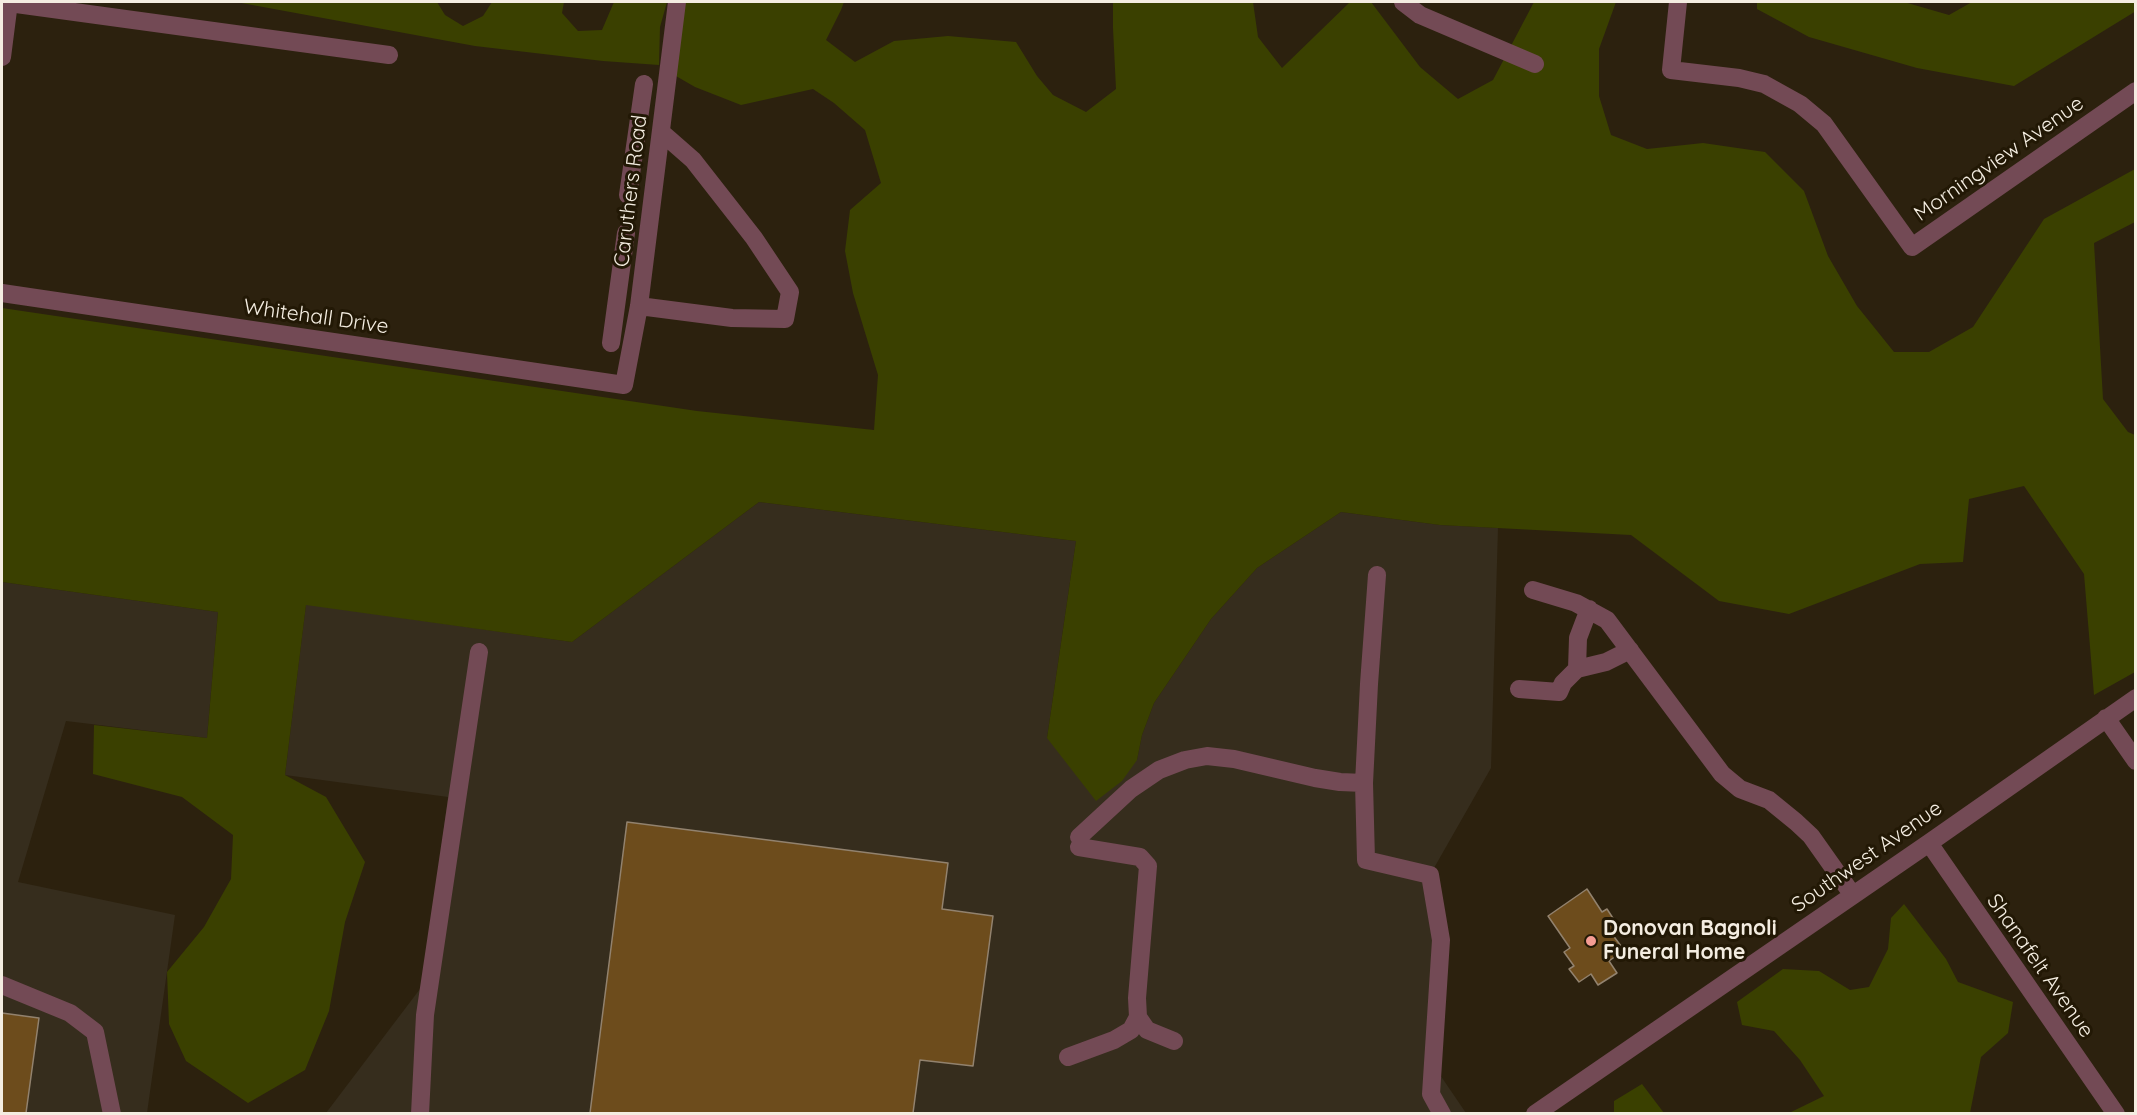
<!DOCTYPE html>
<html>
<head>
<meta charset="utf-8">
<style>
  body { margin:0 }
  #map { position:relative; width:2137px; height:1115px; overflow:hidden; background:#2c210e; font-family:Quicksand,sans-serif }
  canvas { display:block }
  .frame { position:absolute; inset:0; border:3px solid #f4ede1; pointer-events:none }
</style>
</head>
<body>
<div id="map">
<canvas width="2137" height="1115"></canvas>
<div class="frame"></div>
</div>
<script>
const context = document.querySelector('canvas').getContext('2d');
context.lineJoin = 'round';
function fillPath(path, color) { context.fillStyle = color; context.fill(path, 'evenodd'); }
const poly = rows => new Path2D(rows.map(r => 'M' + r).join(''));
function trace(path, color, width, dash) { context.strokeStyle = color; context.lineWidth = width; context.lineCap = dash ? 'butt' : 'round'; context.setLineDash(dash || []); context.stroke(path); }
function label(font, color, halo, rows, align = 'center') {
  context.font = font + ' Quicksand,sans-serif'; context.lineWidth = 6; context.setLineDash([]); context.textBaseline = 'middle'; context.strokeStyle = halo; context.fillStyle = color; for (const [text, x, y, turn = 0] of rows) {
    context.save(); context.translate(x, y); context.rotate((+turn || 0) * Math.PI / 180); context.textAlign = isNaN(turn) ? turn : align; if (halo) context.strokeText(text, 0, 0); context.fillText(text, 0, 0); context.restore();
  }
}
fillPath(poly([
  [759,502,1076,541,1047,738,1137,760,1142,735,1154,703,1211,619,1257,568,1341,512,1440,525,1498,528,1491,768,1430,875,1441,940,1434,1066,1466,1113,326,1113,423,985,448,797,285,775,306,604,572,642],
  [2,582,218,612,207,738,66,721,18,882,175,915,147,1113,2,1114]
]), '#362d1d');
fillPath(poly([
  [236,2,437,2,445,15,463,26,483,16,492,2,564,2,562,13,578,31,602,30,614,2,667,2,660,27,659,65,603,61,475,46],
  [677,2,844,2,841,10,826,40,855,62,894,41,948,36,1016,42,1037,76,1053,95,1086,112,1116,89,1113,28,1113,2,1253,2,1258,37,1282,68,1350,2,1371,2,1420,67,1458,99,1493,80,1534,2,1616,2,1599,49,1599,96,1611,135,1647,149,1703,143,1765,152,1804,191,1828,256,1857,306,1894,352,1929,352,1973,327,2044,219,2135,169,2135,222,2094,243,2103,399,2128,432,2135,435,2135,672,2094,695,2084,574,2024,486,1969,499,1963,562,1920,564,1789,614,1719,601,1631,535,1440,525,1341,512,1257,568,1211,619,1154,703,1142,735,1137,760,1122,781,1096,801,1047,738,1076,541,759,502,572,642,306,605,285,775,326,797,365,862,345,922,329,1011,305,1070,248,1103,186,1061,169,1024,167,972,204,927,231,879,233,835,182,797,93,774,94,725,207,738,218,612,2,582,2,308,697,411,874,430,878,375,853,293,845,251,850,210,881,183,865,130,834,103,813,89,741,105,695,87,669,72],
  [1757,2,1904,2,1949,15,1972,2,2135,2,2136,11,2014,86,1917,68,1809,37,1757,9],
  [1904,904,1946,959,1958,982,2013,1002,2008,1033,1981,1057,1970,1113,1789,1113,1824,1096,1800,1060,1774,1031,1742,1025,1737,1002,1783,969,1819,971,1850,990,1869,987,1888,949,1891,918],
  [1642,1084,1664,1113,1614,1113,1614,1101]
]), '#3a4000');
const building = poly([
  [627,822,948,863,942,909,993,916,973,1066,920,1060,913,1113,590,1113,627,822],
  [1587,889,1602,912,1607,909,1620,929,1612,934,1624,950,1609,961,1617,973,1598,985,1591,974,1579,982,1569,969,1574,966,1564,952,1570,948,1548,916,1587,889],
  [2,1013,39,1018,26,1113,2,1113,2,1013]
]);
fillPath(building, '#6d4c1c');
trace(building, '#92826e', 1.5);
trace(poly([
  [1403,2,1420,15,1535,64],
  [1678,2,1671,70,1739,78,1764,84,1800,104,1824,124,1912,247,2136,91],
  [9,3,389,55],
  [2,57,9,2],
  [628,195,644,84],
  [2,293,624,385,639,306,677,2],
  [639,306,732,318,785,319,790,292,754,238,693,160,661,132],
  [611,343,626,233],
  [1377,575,1369,684,1364,783,1366,860,1430,875,1441,940,1431,1094,1442,1114],
  [1533,590,1576,603,1607,620,1722,774,1740,789,1769,800,1796,822,1811,836,1852,894],
  [1577,669,1578,638,1589,609],
  [1519,689,1559,692,1563,683,1577,669,1606,662,1630,650],
  [2106,718,2136,761],
  [1079,837,1131,789,1159,770,1185,760,1207,756,1234,759,1315,778,1340,782,1364,783],
  [1929,843,2116,1114],
  [1079,847,1140,857,1148,866,1137,998,1138,1017,1147,1030,1174,1041],
  [2,985,70,1013,95,1032,112,1114],
  [1068,1057,1114,1040,1131,1030,1138,1017],
  [420,1114,425,1015,479,652],
  [1535,1114,1929,843,2136,698]
]), '#734a55', 18);
for (const [x, y, r, color] of [
  [1591,941,6,"#f59c93"]
]) { const dot = new Path2D(); dot.arc(x, y, r, 0, 2 * Math.PI); context.fillStyle = color; context.fill(dot); trace(dot, '#221805', 2); }
label('21px', '#f4ede1', '#221805', [
  ["Morningview Avenue",1999,159,-35],
  ["Caruthers Road",631,191,-83],
  ["Whitehall Drive",316,317,8],
  ["Southwest Avenue",1867,857,-35],
  ["Shanafelt Avenue",2040,966,55]
]);
label('bold 21px', '#f4ede1', '#221805', [
  ["Donovan Bagnoli",1603,929],
  ["Funeral Home",1603,953]
], 'left');
</script>
</body>
</html>
